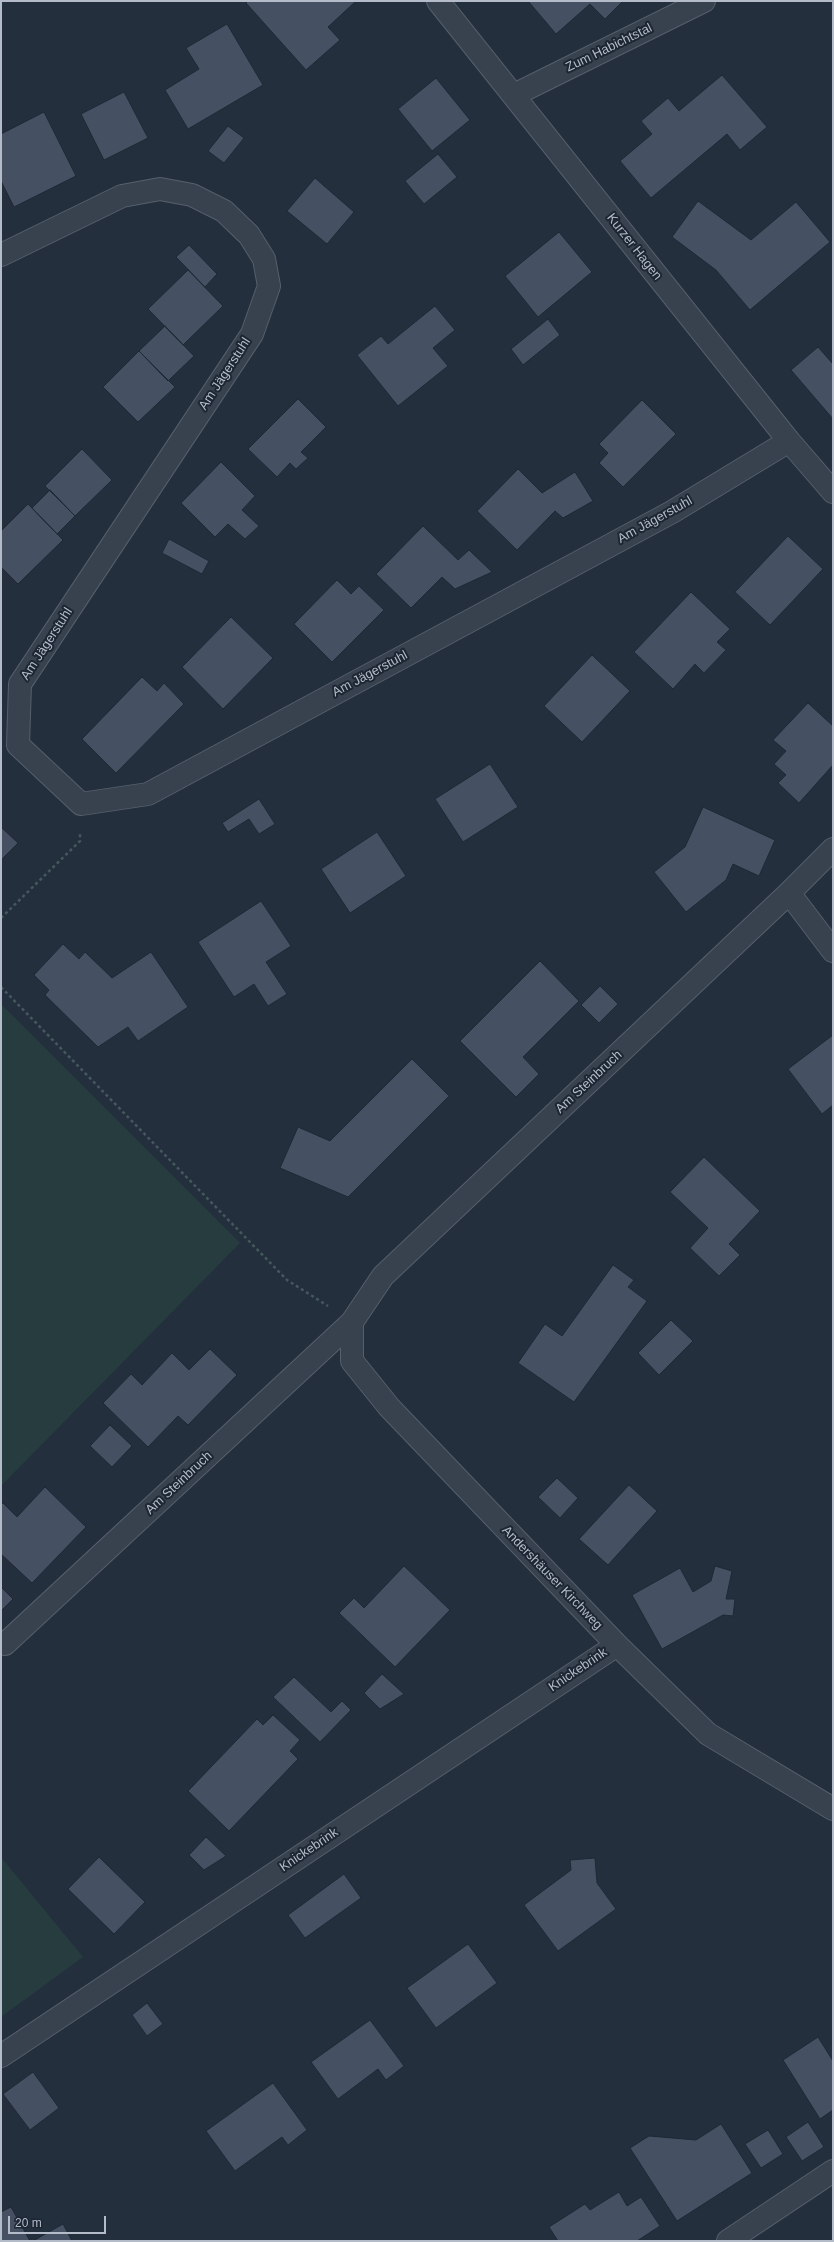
<!DOCTYPE html>
<html>
<head>
<meta charset="utf-8">
<style>
  body { margin:0 }
  #map { position:relative; width:834px; height:2242px; overflow:hidden; background:#242f3e; font-family:Arial,sans-serif }
  canvas { display:block }
  .frame { position:absolute; inset:0; border:2px solid #b4bcc9; pointer-events:none }
  .scale { position:absolute; left:8px; top:2216px; width:98px; height:18px; box-sizing:border-box; border:2px solid #b4bcc9; border-top:0; padding-left:5px; font-size:12px; line-height:14px; white-space:nowrap; color:#b4bcc9; -webkit-text-stroke:3px #1d2633; paint-order:stroke }
</style>
</head>
<body>
<div id="map">
<canvas width="834" height="2242"></canvas>
<div class="frame"></div>
<div class="scale">20 m</div>
</div>
<script>
const context = document.querySelector('canvas').getContext('2d');
context.lineJoin = 'round';
function fillPath(path, color) { context.fillStyle = color; context.fill(path, 'evenodd'); }
const poly = rows => new Path2D(rows.map(r => 'M' + r).join(''));
function trace(path, color, width, dash) { context.strokeStyle = color; context.lineWidth = width; context.lineCap = dash ? 'butt' : 'round'; context.setLineDash(dash || []); context.stroke(path); }
function label(font, color, halo, rows, align = 'center') {
  context.font = font + ' Arial,sans-serif'; context.lineWidth = 4; context.setLineDash([]); context.textBaseline = 'middle'; context.strokeStyle = halo; context.fillStyle = color; for (const [text, x, y, turn = 0] of rows) {
    context.save(); context.translate(x, y); context.rotate((+turn || 0) * Math.PI / 180); context.textAlign = isNaN(turn) ? turn : align; if (halo) context.strokeText(text, 0, 0); context.fillText(text, 0, 0); context.restore();
  }
}
fillPath(poly([
  [1,1004,240,1243,1,1486],
  [1,1857,83,1957,1,2017]
]), '#263c3f');
const building = poly([
  [248,1,356,1,328,27,340,40,306,70,246,3,248,1],
  [528,1,623,1,605,19,590,4,556,34,528,1],
  [227,24,263,85,188,129,165,90,199,69,186,48,227,24],
  [722,75,767,127,740,150,727,134,651,198,620,161,652,134,641,121,668,98,679,111,722,75],
  [436,78,470,120,432,151,398,109,436,78],
  [124,92,148,138,104,160,81,114,124,92],
  [44,112,76,176,14,207,1,181,1,134,44,112],
  [228,126,244,138,224,163,208,151,228,126],
  [438,154,457,177,424,204,405,181,438,154],
  [315,178,354,212,327,244,287,211,315,178],
  [698,201,751,240,796,202,830,242,750,310,716,270,672,237,698,201],
  [559,232,592,272,538,317,505,276,559,232],
  [189,245,217,274,205,287,176,257,189,245],
  [188,270,223,306,183,345,148,309,188,270],
  [435,306,455,330,433,348,448,366,398,406,357,355,381,336,388,344,435,306],
  [548,319,560,335,523,365,511,349,548,319],
  [165,326,194,356,168,381,139,351,165,326],
  [818,347,833,364,833,419,791,370,818,347],
  [139,351,175,387,138,422,103,387,139,351],
  [298,399,326,427,301,452,308,458,296,469,290,463,277,477,248,449,298,399],
  [642,400,676,434,623,487,599,463,608,453,599,444,642,400],
  [82,449,112,480,75,516,45,486,82,449],
  [221,462,255,496,242,510,259,526,245,539,228,524,215,537,181,503,221,462],
  [518,469,542,493,575,472,593,501,563,518,555,511,517,550,477,511,518,469],
  [50,490,75,516,57,534,32,508,50,490],
  [28,504,63,540,18,584,1,567,1,531,28,504],
  [423,526,458,560,469,550,492,572,455,589,442,577,411,608,376,574,423,526],
  [788,536,823,569,770,625,735,592,788,536],
  [169,539,209,561,202,574,162,553,169,539],
  [337,580,351,594,359,586,384,610,332,662,294,624,337,580],
  [691,592,730,629,717,642,726,650,704,673,695,664,673,689,634,652,691,592],
  [231,617,273,658,223,709,182,667,231,617],
  [592,655,630,691,582,742,544,706,592,655],
  [142,677,157,691,164,683,184,704,116,773,82,739,142,677],
  [808,703,833,726,833,765,799,803,778,783,786,775,774,764,786,751,773,740,808,703],
  [490,764,518,807,463,842,435,799,490,764],
  [259,799,275,824,259,834,249,819,228,832,222,823,259,799],
  [703,807,775,840,759,876,733,864,726,880,686,912,654,872,685,847,703,807],
  [1,827,18,843,1,860,1,827],
  [377,832,406,876,350,913,321,869,377,832],
  [261,901,291,946,266,962,287,994,268,1006,254,984,234,997,198,942,261,901],
  [63,944,79,959,85,952,112,978,151,952,188,1007,138,1041,128,1027,98,1047,45,995,49,990,34,975,63,944],
  [540,961,579,1001,523,1057,539,1074,516,1097,460,1041,540,961],
  [600,986,618,1004,599,1023,581,1005,600,986],
  [833,1035,833,1105,822,1114,788,1069,833,1035],
  [412,1059,449,1096,348,1197,280,1168,298,1127,330,1141,412,1059],
  [704,1157,760,1211,729,1244,740,1255,719,1276,690,1248,708,1228,670,1192,704,1157],
  [613,1265,634,1280,628,1287,647,1301,574,1402,518,1363,545,1324,562,1336,613,1265],
  [671,1320,693,1341,659,1375,638,1353,671,1320],
  [210,1349,237,1375,188,1425,178,1416,148,1447,103,1403,131,1374,142,1385,172,1353,189,1370,210,1349],
  [110,1425,132,1446,112,1467,90,1446,110,1425],
  [557,1478,578,1498,560,1518,538,1497,557,1478],
  [629,1485,657,1511,608,1565,579,1539,629,1485],
  [45,1487,86,1527,32,1583,1,1554,1,1505,3,1503,17,1517,45,1487],
  [404,1566,450,1610,395,1667,339,1613,354,1598,364,1608,404,1566],
  [715,1566,732,1571,726,1599,735,1599,733,1616,723,1615,662,1649,632,1595,680,1568,693,1592,711,1581,715,1566],
  [1,1587,13,1599,1,1611,1,1587],
  [382,1674,404,1694,380,1709,364,1693,382,1674],
  [294,1677,331,1712,342,1701,351,1710,320,1742,273,1697,294,1677],
  [273,1715,300,1740,290,1751,298,1759,229,1831,188,1791,257,1719,263,1725,273,1715],
  [206,1837,226,1856,204,1870,189,1855,206,1837],
  [99,1857,145,1902,114,1934,68,1889,99,1857],
  [595,1858,597,1883,616,1909,558,1951,524,1905,571,1870,570,1860,595,1858],
  [344,1874,361,1898,305,1938,288,1915,344,1874],
  [468,1944,497,1983,436,2028,407,1988,468,1944],
  [147,2003,163,2024,147,2036,132,2015,147,2003],
  [370,2020,404,2066,386,2080,378,2069,338,2099,311,2062,370,2020],
  [818,2037,833,2061,833,2110,820,2119,783,2060,818,2037],
  [33,2072,59,2108,30,2130,3,2094,33,2072],
  [273,2083,307,2130,288,2145,282,2137,235,2171,206,2131,273,2083],
  [808,2122,824,2147,802,2161,786,2137,808,2122],
  [721,2124,752,2173,677,2221,630,2148,649,2136,696,2140,721,2124],
  [768,2130,783,2154,761,2168,745,2144,768,2130],
  [619,2192,627,2206,641,2197,660,2226,637,2241,558,2241,549,2227,585,2204,590,2210,619,2192],
  [11,2207,30,2241,1,2241,1,2212,11,2207],
  [63,2224,72,2241,33,2241,63,2224]
]);
fillPath(building, '#455162');
trace(building, '#1f2835', 1);
const minor = poly([
  [438,1,789,441,833,492],
  [514,95,704,1],
  [1,255,122,196,160,189,192,195,224,211,249,235,264,259,269,286,252,334,20,684,18,745,81,804,148,794,672,512,789,441],
  [833,849,789,893,383,1276,352,1322,352,1361,389,1407,617,1645,708,1734,833,1809],
  [789,893,833,951],
  [5,1644,352,1322],
  [1,2056,617,1645],
  [728,2241,833,2171]
]);
trace(minor, '#565f6c', 24);
trace(poly([
  [1,918,80,841,80,832],
  [1,987,287,1280,328,1306]
]), '#44595c', 2.5, [3, 3]);
trace(minor, '#38414e', 22);
label('13px', '#b4bcc9', '#1d2633', [
  ["Zum Habichtstal",609,48,-26],
  ["Kurzer Hagen",634,247,52],
  ["Am Jägerstuhl",225,374,-57],
  ["Am Jägerstuhl",655,520,-29],
  ["Am Jägerstuhl",47,644,-57],
  ["Am Jägerstuhl",370,674,-28],
  ["Am Steinbruch",589,1082,-43],
  ["Am Steinbruch",179,1483,-43],
  ["Andershäuser Kirchweg",552,1578,46],
  ["Knickebrink",578,1670,-34],
  ["Knickebrink",309,1850,-34]
]);
</script>
</body>
</html>
